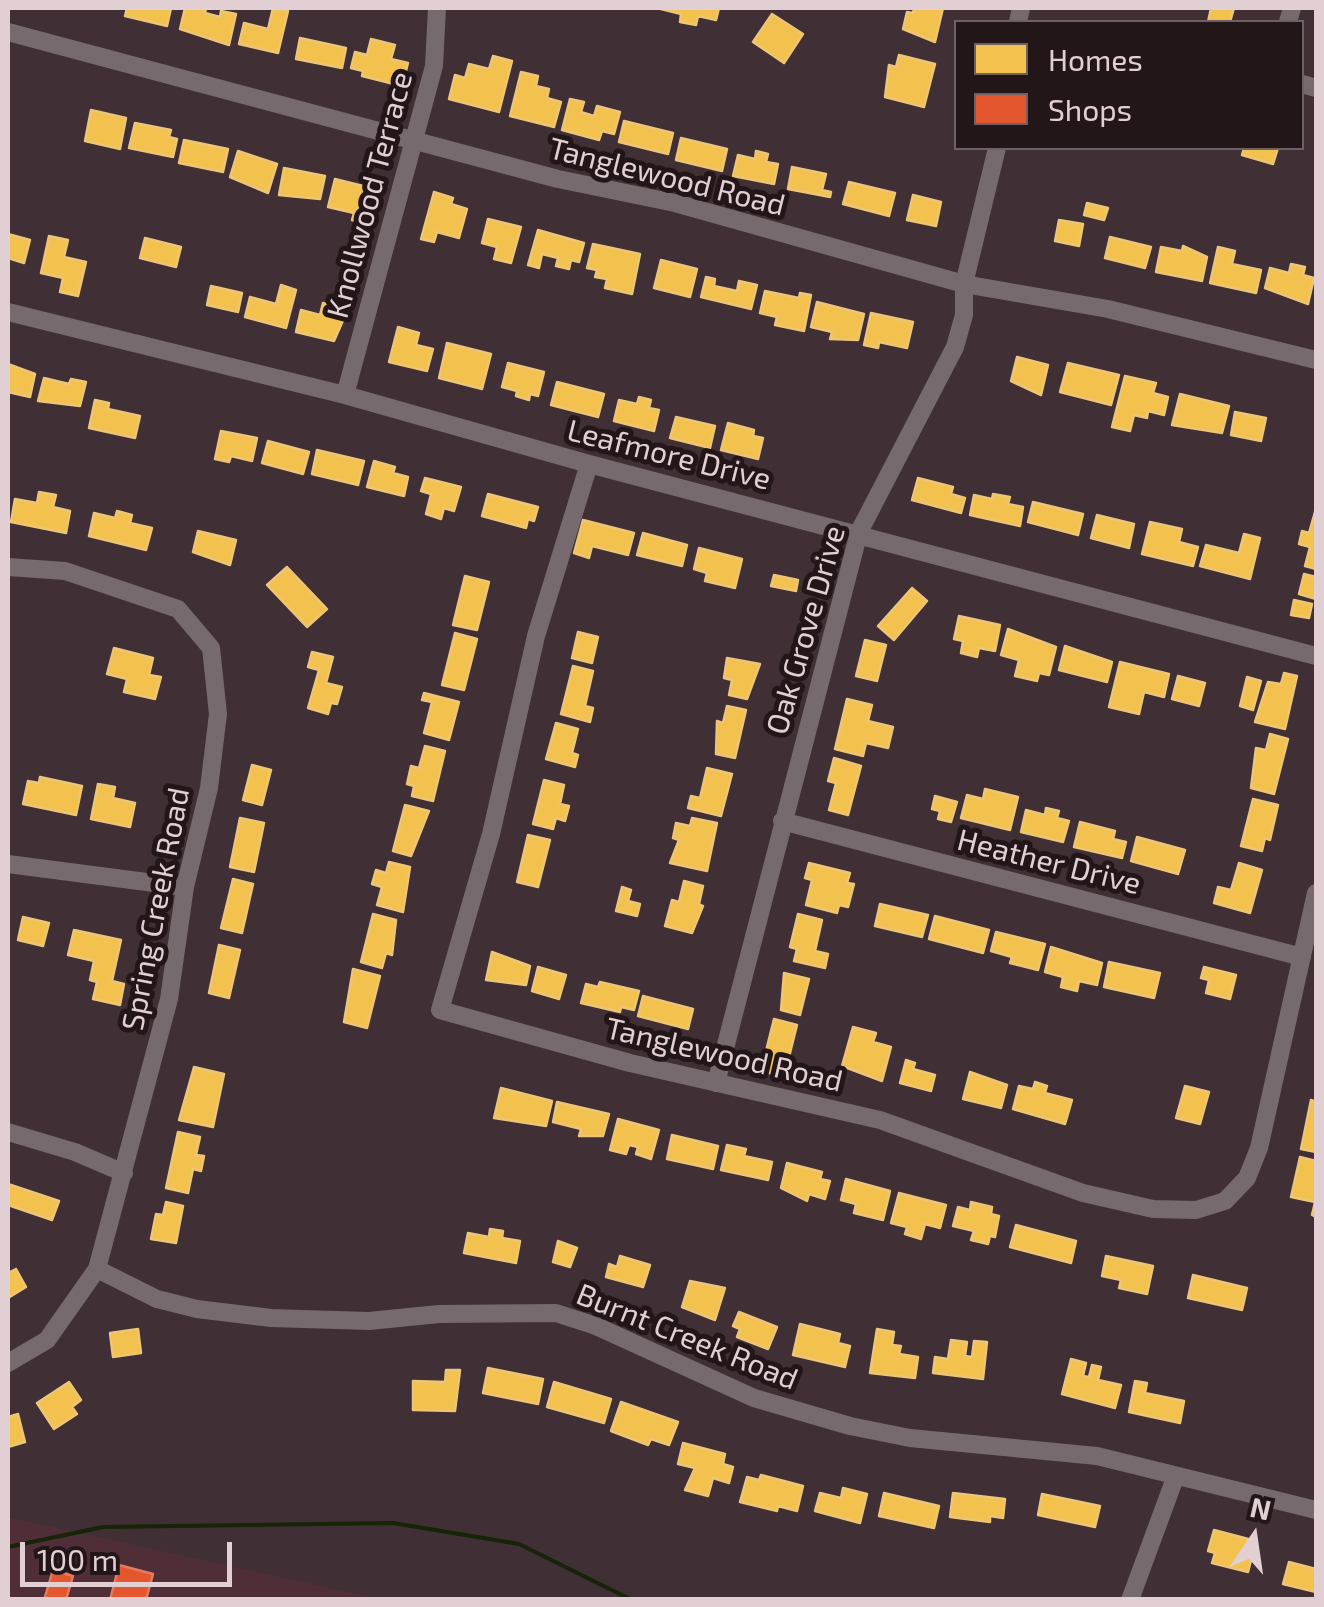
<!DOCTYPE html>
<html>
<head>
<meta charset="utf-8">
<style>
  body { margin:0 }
  #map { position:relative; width:1324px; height:1607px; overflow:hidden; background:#402f34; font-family:"Exo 2",sans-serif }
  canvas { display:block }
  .frame { position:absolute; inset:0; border:10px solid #e2cfd3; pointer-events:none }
  .legend { position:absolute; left:954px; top:20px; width:350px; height:130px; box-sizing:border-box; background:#231619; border:2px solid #6f6063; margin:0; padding:12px 18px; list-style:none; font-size:30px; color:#e2cfd3 }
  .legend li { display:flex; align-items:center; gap:20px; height:50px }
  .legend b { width:50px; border:2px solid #6f6063 }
  .north { position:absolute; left:1204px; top:1487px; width:100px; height:100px; -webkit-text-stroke:8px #231619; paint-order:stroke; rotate:13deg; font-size:28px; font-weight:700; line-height:40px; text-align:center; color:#e2cfd3 }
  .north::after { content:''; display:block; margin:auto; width:35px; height:45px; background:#e2cfd3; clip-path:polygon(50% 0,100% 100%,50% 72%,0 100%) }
  .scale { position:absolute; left:20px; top:1542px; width:212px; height:45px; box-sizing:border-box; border:5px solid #e2cfd3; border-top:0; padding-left:12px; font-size:30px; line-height:35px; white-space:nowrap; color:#e2cfd3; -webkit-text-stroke:8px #231619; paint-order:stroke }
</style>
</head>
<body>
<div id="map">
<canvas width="1324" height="1607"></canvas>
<div class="frame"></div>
<ul class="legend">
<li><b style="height:28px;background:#f2c14e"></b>Homes</li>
<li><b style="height:28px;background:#e4572e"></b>Shops</li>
</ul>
<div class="north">N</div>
<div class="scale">100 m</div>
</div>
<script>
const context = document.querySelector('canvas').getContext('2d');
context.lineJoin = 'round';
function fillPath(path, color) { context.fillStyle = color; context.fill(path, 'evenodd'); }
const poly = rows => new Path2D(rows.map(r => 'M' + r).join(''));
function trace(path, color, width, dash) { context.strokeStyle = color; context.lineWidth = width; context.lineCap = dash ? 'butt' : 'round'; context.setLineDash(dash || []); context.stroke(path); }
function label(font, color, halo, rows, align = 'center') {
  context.font = font + ' "Exo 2",sans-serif'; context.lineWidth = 10; context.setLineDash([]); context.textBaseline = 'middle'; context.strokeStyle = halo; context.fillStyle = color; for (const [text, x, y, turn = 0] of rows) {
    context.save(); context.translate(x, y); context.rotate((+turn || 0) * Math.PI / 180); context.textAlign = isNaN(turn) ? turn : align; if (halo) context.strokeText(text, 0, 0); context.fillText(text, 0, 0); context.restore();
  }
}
fillPath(poly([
  [8,1517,380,1599,8,1600]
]), '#502e37');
const homes = poly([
  [127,8,171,8,167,26,125,16,127,8],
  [185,8,206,8,205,13,220,17,221,11,236,14,229,45,180,29,185,8],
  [273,8,288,11,278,53,239,44,244,23,268,29,273,8],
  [657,8,719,8,716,20,698,16,696,25,680,22,681,14,657,8],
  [914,8,943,8,935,42,903,29,907,12,913,13,914,8],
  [1211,8,1234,8,1230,22,1208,22,1211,8],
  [772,14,803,34,784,63,753,42,772,14],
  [300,38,346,48,342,68,296,59,300,38],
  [371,39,395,45,391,59,408,63,402,86,362,76,363,71,351,68,355,52,367,55,371,39],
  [899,55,935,64,924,107,885,97,889,65,896,67,899,55],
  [493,56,512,61,499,112,449,99,455,75,465,78,469,64,489,69,493,56],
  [521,72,538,76,536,86,549,89,547,98,561,102,554,127,510,116,521,72],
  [570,99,584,102,581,112,594,116,597,106,620,112,614,134,602,131,599,140,562,130,570,99],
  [91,110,126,118,120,149,85,141,91,110],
  [624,121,673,133,668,154,619,142,624,121],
  [135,123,171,130,169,137,177,139,173,157,129,148,135,123],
  [681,138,727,149,722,171,676,160,681,138],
  [184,140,228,149,223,172,179,163,184,140],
  [1244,148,1278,148,1273,164,1242,155,1244,148],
  [238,151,277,164,268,193,230,177,238,151],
  [756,151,768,154,766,162,778,164,774,184,733,176,738,155,755,159,756,151],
  [792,167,826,174,822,190,831,192,830,197,788,189,792,167],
  [284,168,325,176,320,199,279,195,284,168],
  [335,179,375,189,367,223,352,220,354,213,328,207,335,179],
  [849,182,895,193,889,216,843,204,849,182],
  [434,192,453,198,451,204,467,209,459,238,437,232,434,242,421,239,434,192],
  [913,195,941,202,936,226,907,220,913,195],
  [1087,203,1108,208,1104,220,1084,215,1087,203],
  [488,219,521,227,511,263,494,259,497,247,482,243,488,219],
  [1059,220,1083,224,1079,246,1055,241,1059,220],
  [538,230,584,243,579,262,571,260,569,269,556,266,558,258,542,254,539,268,528,265,538,230],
  [8,234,30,240,24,263,8,258,8,234],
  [49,236,68,240,64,257,86,262,78,296,60,292,63,278,41,273,49,236],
  [1110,237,1151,247,1145,268,1105,258,1110,237],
  [145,238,181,247,176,267,140,258,145,238],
  [593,244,640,254,632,294,605,288,607,279,595,277,597,270,587,268,593,244],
  [1183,246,1207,257,1202,281,1156,272,1161,247,1182,251,1183,246],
  [1218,247,1235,251,1232,264,1261,270,1256,293,1210,283,1218,247],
  [661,260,697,269,690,297,654,288,661,260],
  [1291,264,1305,267,1303,275,1314,278,1308,304,1265,288,1270,268,1289,273,1291,264],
  [706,277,715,279,714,286,737,291,739,281,757,285,751,309,701,297,706,277],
  [281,285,296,290,286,328,245,317,250,297,276,304,281,285],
  [211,286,242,293,238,312,207,305,211,286],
  [765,291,799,298,800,293,811,295,804,331,775,325,777,317,760,313,765,291],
  [817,302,864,314,858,340,830,339,832,332,811,327,817,302],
  [323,303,348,309,334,341,296,332,301,310,320,315,323,303],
  [871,313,913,322,907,348,879,342,878,348,864,345,871,313],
  [398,327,419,333,416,345,433,349,427,371,389,362,398,327],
  [447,343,491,354,482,389,439,378,447,343],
  [1017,357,1048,365,1041,395,1011,381,1017,357],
  [508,363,544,372,538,396,530,394,529,400,516,396,517,391,502,387,508,363],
  [1068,363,1119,375,1111,405,1060,392,1068,363],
  [8,364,35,374,30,397,8,392,8,364],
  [1125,376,1156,383,1153,393,1168,397,1164,415,1148,411,1147,418,1134,415,1130,431,1112,427,1125,376],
  [44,378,69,384,71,379,86,382,80,406,38,401,44,378],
  [557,382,604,394,598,417,551,405,557,382],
  [1180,394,1229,406,1222,433,1172,425,1180,394],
  [639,397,651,400,649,408,659,410,654,431,614,421,619,400,637,404,639,397],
  [95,400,109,403,108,409,140,416,135,438,89,428,95,400],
  [1235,412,1266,418,1261,441,1231,435,1235,412],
  [676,417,715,426,710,448,670,438,676,417],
  [728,423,754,430,753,436,763,438,758,459,721,450,728,423],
  [221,431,257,438,252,461,231,456,229,462,215,459,221,431],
  [268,441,309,452,303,474,262,463,268,441],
  [317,450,364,461,358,485,312,474,317,450],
  [374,461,395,467,393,473,408,477,404,496,367,487,374,461],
  [425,478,461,487,454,511,444,508,441,519,426,514,431,494,421,491,425,478],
  [918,478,953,487,951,494,965,498,961,513,912,500,918,478],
  [39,492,56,495,53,507,70,511,66,533,11,522,15,499,37,503,39,492],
  [488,494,538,507,534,521,528,519,526,528,482,516,488,494],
  [993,494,1010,497,1008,504,1023,507,1020,526,970,515,974,495,992,499,993,494],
  [1033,502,1083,514,1078,535,1028,522,1033,502],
  [117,511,132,515,130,523,152,528,146,550,89,536,94,513,115,518,117,511],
  [1315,512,1316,513,1316,569,1305,566,1310,547,1299,544,1302,531,1309,533,1315,512],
  [1097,515,1134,524,1129,548,1091,538,1097,515],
  [583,520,634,533,628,555,592,546,589,558,574,553,583,520],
  [1150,522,1182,529,1179,542,1198,547,1193,566,1142,554,1150,522],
  [198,531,236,540,230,565,193,552,198,531],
  [643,533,687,545,682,566,637,555,643,533],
  [1244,534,1260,538,1250,579,1200,566,1206,545,1239,553,1244,534],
  [699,548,742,559,735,588,705,581,707,573,694,569,699,548],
  [287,567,327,609,307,627,267,585,287,567],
  [1304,574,1316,577,1316,599,1299,594,1304,574],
  [774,575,798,580,796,591,771,586,774,575],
  [465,576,489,582,477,630,453,625,465,576],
  [912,588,927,601,894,640,878,626,912,588],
  [1294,600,1312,604,1309,618,1291,615,1294,600],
  [959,616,1000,625,995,651,979,648,977,657,961,653,963,641,954,639,959,616],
  [1008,629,1056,647,1049,675,1039,673,1037,681,1015,676,1019,660,1001,655,1008,629],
  [578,632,598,637,592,663,572,658,578,632],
  [455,633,477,639,464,690,442,685,455,633],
  [865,640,886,645,877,681,856,676,865,640],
  [1065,646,1112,662,1107,682,1059,670,1065,646],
  [114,648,153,658,149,675,161,677,155,699,124,692,127,679,107,674,114,648],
  [312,652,333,657,326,683,342,687,337,704,331,703,328,714,308,708,319,670,308,667,312,652],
  [727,658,760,664,747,699,729,695,732,680,724,678,727,658],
  [1120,662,1169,674,1164,697,1144,692,1139,714,1109,707,1120,662],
  [573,666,593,671,585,706,593,708,590,722,561,714,573,666],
  [1284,673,1297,676,1285,729,1255,722,1268,682,1281,684,1284,673],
  [1178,676,1205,683,1199,706,1172,699,1178,676],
  [1247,677,1261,681,1253,710,1240,706,1247,677],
  [424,693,459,702,449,740,424,733,432,702,422,700,424,693],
  [847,699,872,705,868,721,893,727,888,748,866,743,863,756,835,749,847,699],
  [727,706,746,710,735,758,716,754,717,721,723,723,727,706],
  [556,723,578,729,572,753,578,755,575,767,546,759,556,723],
  [1270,734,1288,739,1274,794,1251,788,1256,748,1266,750,1270,734],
  [425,746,445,751,433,801,412,796,414,786,407,784,411,766,419,768,425,746],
  [834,758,861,766,848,815,829,810,836,783,828,781,834,758],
  [252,765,271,770,262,805,243,800,252,765],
  [707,768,732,774,721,816,688,808,691,796,700,798,707,768],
  [40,777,82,786,76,815,23,804,28,781,39,783,40,777],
  [544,780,564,785,560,804,569,806,565,821,556,818,553,829,533,824,544,780],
  [98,784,115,787,113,798,135,803,130,827,91,819,98,784],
  [985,789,1018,797,1010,830,961,818,967,795,983,799,985,789],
  [935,796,957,802,951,822,938,819,940,811,932,809,935,796],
  [1253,799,1278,805,1270,840,1265,838,1262,851,1241,846,1253,799],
  [405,805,429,811,411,856,393,851,405,805],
  [1046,808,1059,811,1057,818,1069,821,1063,842,1021,832,1026,810,1045,815,1046,808],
  [240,818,264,823,254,872,230,867,240,818],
  [692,818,717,823,707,871,670,863,679,840,673,838,676,823,690,826,692,818],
  [1080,822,1115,831,1113,839,1126,842,1122,858,1074,847,1080,822],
  [528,835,550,840,538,887,517,882,528,835],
  [1137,837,1185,850,1178,874,1131,861,1137,837],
  [389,862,410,867,403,912,377,905,382,887,372,884,376,870,386,873,389,862],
  [809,863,850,873,847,883,854,884,848,907,839,905,837,913,806,905,812,880,805,878,809,863],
  [1239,863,1262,870,1250,913,1214,903,1218,887,1231,890,1239,863],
  [233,879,253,884,242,933,221,928,233,879],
  [684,881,703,886,699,904,703,906,692,933,665,926,672,900,679,902,684,881],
  [622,887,631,890,628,901,640,904,637,916,616,911,622,887],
  [880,904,928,915,922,937,875,926,880,904],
  [373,914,396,920,392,955,386,953,382,968,361,962,373,914],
  [798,914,822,920,815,951,828,954,825,968,794,961,797,949,790,947,798,914],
  [935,916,989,930,983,953,929,939,935,916],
  [23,917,49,923,43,946,18,940,23,917],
  [74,930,121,940,112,981,124,984,120,1005,93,999,97,982,90,980,94,961,68,955,74,930],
  [996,932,1045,944,1038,970,1010,963,1012,957,991,951,996,932],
  [219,945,240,950,229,998,209,993,219,945],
  [1051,947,1102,963,1097,985,1079,981,1077,991,1061,987,1063,977,1045,972,1051,947],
  [492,952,530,966,526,985,486,980,492,952],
  [1109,962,1160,973,1154,998,1104,987,1109,962],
  [538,967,566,975,559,999,532,991,538,967],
  [1204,967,1236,975,1230,999,1206,993,1209,980,1201,978,1204,967],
  [353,969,380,976,367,1028,344,1022,353,969],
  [784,973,809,979,800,1015,781,1010,784,973],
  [600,982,639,991,634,1010,621,1007,620,1012,581,1003,586,984,598,987,600,982],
  [643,996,693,1009,688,1029,638,1016,643,996],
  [774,1019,797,1025,788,1061,794,1063,790,1078,761,1071,774,1019],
  [853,1027,876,1033,873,1042,891,1047,882,1081,842,1066,853,1027],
  [906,1060,915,1063,913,1069,935,1075,931,1091,900,1083,906,1060],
  [194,1067,224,1074,213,1127,179,1120,194,1067],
  [970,1072,1007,1085,1001,1108,963,1099,970,1072],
  [1035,1082,1047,1086,1045,1093,1072,1100,1065,1124,1013,1109,1019,1086,1033,1089,1035,1082],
  [1185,1086,1209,1092,1200,1124,1176,1118,1185,1086],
  [501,1088,552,1101,546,1126,494,1118,501,1088],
  [1311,1100,1316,1102,1316,1152,1301,1149,1311,1100],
  [557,1102,609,1114,603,1136,579,1136,581,1129,553,1122,557,1102],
  [618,1119,659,1130,651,1159,636,1154,638,1147,629,1145,626,1154,610,1150,618,1119],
  [178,1132,200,1137,196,1155,204,1156,201,1171,193,1169,188,1193,166,1188,178,1132],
  [672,1135,718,1146,713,1169,667,1159,672,1135],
  [727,1145,746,1149,744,1156,772,1162,768,1180,721,1170,727,1145],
  [1300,1157,1316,1161,1316,1217,1312,1215,1315,1202,1291,1197,1300,1157],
  [787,1163,822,1172,820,1179,830,1181,825,1199,809,1194,807,1201,781,1188,787,1163],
  [846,1179,890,1191,883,1220,854,1213,856,1204,841,1200,846,1179],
  [8,1184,59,1201,52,1220,8,1205,8,1184],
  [899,1193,946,1205,940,1228,925,1224,921,1239,905,1234,907,1227,891,1223,899,1193],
  [166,1202,183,1206,176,1243,151,1239,156,1214,163,1215,166,1202],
  [971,1202,992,1207,991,1214,999,1216,995,1237,990,1236,988,1244,971,1240,974,1231,953,1226,958,1207,970,1210,971,1202],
  [1016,1225,1076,1241,1071,1263,1010,1247,1016,1225],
  [490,1229,503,1231,502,1238,520,1241,516,1263,464,1253,468,1233,489,1237,490,1229],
  [558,1241,577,1248,570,1267,553,1262,558,1241],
  [620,1256,650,1265,643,1287,606,1277,609,1264,617,1267,620,1256],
  [1106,1256,1153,1266,1147,1294,1119,1288,1121,1280,1102,1276,1106,1256],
  [16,1269,26,1287,8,1298,8,1273,16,1269],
  [1193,1275,1247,1288,1242,1310,1188,1298,1193,1275],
  [690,1281,725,1288,715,1320,682,1307,690,1281],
  [739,1312,777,1327,768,1349,737,1337,740,1329,733,1326,739,1312],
  [800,1324,840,1334,838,1343,850,1346,845,1367,793,1355,800,1324],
  [138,1329,141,1353,113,1357,110,1333,138,1329],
  [877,1329,894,1332,892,1345,901,1346,899,1354,918,1357,915,1378,870,1373,877,1329],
  [951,1340,967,1342,965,1356,972,1357,974,1341,987,1342,983,1379,933,1373,935,1357,948,1359,951,1340],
  [1071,1359,1086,1363,1083,1376,1089,1377,1092,1365,1101,1367,1098,1380,1121,1385,1115,1408,1062,1394,1071,1359],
  [488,1368,543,1379,538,1404,483,1393,488,1368],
  [446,1370,460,1370,455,1411,413,1410,413,1381,445,1382,446,1370],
  [1135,1381,1147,1383,1145,1393,1184,1401,1180,1423,1129,1412,1135,1381],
  [69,1382,81,1400,72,1407,77,1414,54,1429,37,1403,69,1382],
  [554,1382,611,1399,604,1423,547,1407,554,1382],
  [621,1402,678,1422,669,1445,651,1439,648,1445,611,1431,621,1402],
  [18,1414,25,1442,8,1447,8,1417,18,1414],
  [683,1443,725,1454,723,1464,733,1467,729,1483,713,1478,708,1496,685,1490,695,1468,678,1464,683,1443],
  [761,1475,803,1486,797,1511,778,1506,777,1511,740,1502,747,1477,759,1480,761,1475],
  [843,1488,867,1494,860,1523,815,1511,820,1493,841,1498,843,1488],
  [884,1493,939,1506,934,1528,879,1516,884,1493],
  [953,1493,1005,1499,1003,1518,990,1516,990,1522,950,1517,953,1493],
  [1042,1494,1100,1506,1095,1527,1038,1515,1042,1494],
  [1214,1530,1256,1541,1248,1572,1212,1563,1215,1553,1208,1551,1214,1530],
  [1289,1562,1316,1569,1316,1592,1283,1584,1289,1562]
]);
fillPath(homes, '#f2c14e');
trace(homes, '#edc576', 2.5);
const shops = poly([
  [119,1565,153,1574,146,1600,110,1600,119,1565],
  [53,1570,73,1576,66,1600,44,1600,53,1570]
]);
fillPath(shops, '#e4572e');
trace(shops, '#e37b60', 2.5);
trace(poly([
  [8,1547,103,1527,393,1523,519,1544,632,1600]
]), '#162407', 4);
trace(poly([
  [1018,22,1021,8],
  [1288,22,1292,8],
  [8,32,558,179,675,203,964,284,1108,309,1316,360],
  [1302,84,1316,88],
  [8,312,345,395,589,464,1316,656],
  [345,395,434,66,437,8],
  [589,464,536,636,491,834,440,1010,630,1063,880,1120,1083,1193,1153,1209,1196,1210,1225,1201,1247,1178,1259,1148,1316,893],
  [8,567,65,571,178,609,211,648,218,714,209,788,185,887,169,999,97,1269,47,1340,8,1363],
  [782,821,1302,957],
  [8,864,185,887],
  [716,1083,859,532,955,347,964,315,964,284,997,148],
  [8,1132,75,1152,124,1173],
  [97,1269,157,1299,197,1309,271,1318,369,1321,439,1314,556,1313,596,1326,754,1398,850,1426,910,1438,1097,1456,1316,1510],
  [1130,1600,1175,1478]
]), '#766a6e', 18);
label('30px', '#e2cfd3', '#231619', [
  ["Tanglewood Road",667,177,14],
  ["Knollwood Terrace",370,195,-75],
  ["Leafmore Drive",669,455,14],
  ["Oak Grove Drive",806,630,-74],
  ["Heather Drive",1049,862,14],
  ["Spring Creek Road",156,909,-79],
  ["Tanglewood Road",724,1055,13],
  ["Burnt Creek Road",687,1337,22]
]);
</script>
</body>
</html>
